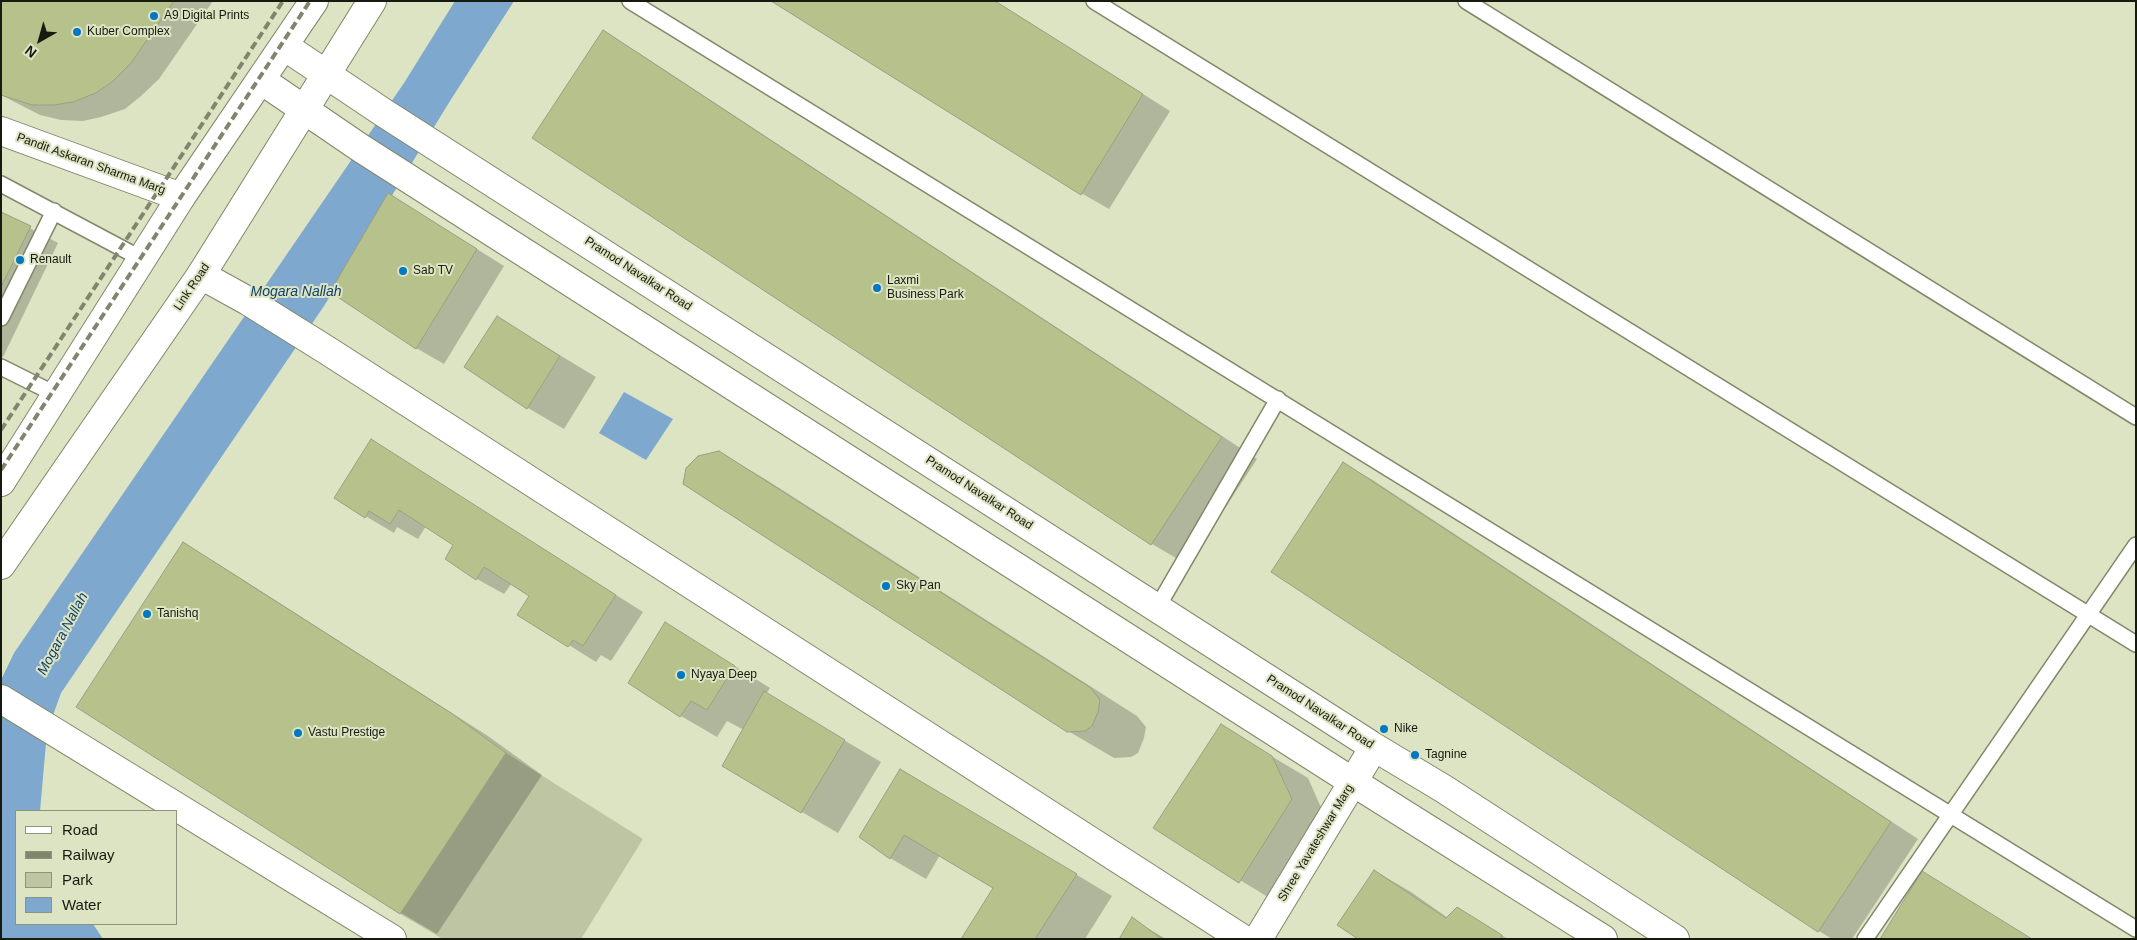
<!DOCTYPE html>
<html>
<head>
<meta charset="utf-8">
<style>
  body { margin:0 }
  #map { position:relative; width:2137px; height:940px; overflow:hidden; background:#dde4c3; font-family:Helvetica,sans-serif }
  canvas { display:block }
  .frame { position:absolute; inset:0; border:2px solid #171a0e; pointer-events:none }
  .legend { position:absolute; left:15px; top:810px; width:162px; height:115px; box-sizing:border-box; background:#dde4c3; border:1px solid #8e937b; margin:0; padding:6px 9px; list-style:none; font-size:15px; color:#171a0e }
  .legend li { display:flex; align-items:center; gap:10px; height:25px }
  .legend b { width:25px; border:1px solid #8e937b }
  .north { position:absolute; left:15px; top:15px; width:50px; height:50px; -webkit-text-stroke:4px #dde4c3; paint-order:stroke; rotate:218deg; font-size:14px; font-weight:700; line-height:20px; text-align:center; color:#171a0e }
  .north::after { content:''; display:block; margin:auto; width:18px; height:22px; background:#171a0e; clip-path:polygon(50% 0,100% 100%,50% 72%,0 100%) }
</style>
</head>
<body>
<div id="map">
<canvas width="2137" height="940"></canvas>
<div class="frame"></div>
<ul class="legend">
<li><b style="height:6px;background:#fff"></b>Road</li>
<li><b style="height:6px;background:#80866e"></b>Railway</li>
<li><b style="height:14px;background:#bdc5a3"></b>Park</li>
<li><b style="height:14px;background:#7ea8ce"></b>Water</li>
</ul>
<div class="north">N</div>
</div>
<script>
const context = document.querySelector('canvas').getContext('2d');
context.lineJoin = 'round';
function fillPath(path, color) { context.fillStyle = color; context.fill(path, 'evenodd'); }
const poly = rows => new Path2D(rows.map(r => 'M' + r).join(''));
function trace(path, color, width, dash) { context.strokeStyle = color; context.lineWidth = width; context.lineCap = dash ? 'butt' : 'round'; context.setLineDash(dash || []); context.stroke(path); }
function label(font, color, halo, rows, align = 'center') {
  context.font = font + ' Helvetica,sans-serif'; context.lineWidth = 4; context.setLineDash([]); context.textBaseline = 'middle'; context.strokeStyle = halo; context.fillStyle = color; for (const [text, x, y, turn = 0] of rows) {
    context.save(); context.translate(x, y); context.rotate((+turn || 0) * Math.PI / 180); context.textAlign = isNaN(turn) ? turn : align; if (halo) context.strokeText(text, 0, 0); context.fillText(text, 0, 0); context.restore();
  }
}
fillPath(poly([
  [506,753,643,839,581,939,443,939,400,914]
]), '#bdc5a3');
fillPath(poly([
  [455,1,514,1,450,101,324,306,61,693,47,732,40,811,16,811,16,924,93,924,103,939,1,939,1,680,14,653,404,83],
  [624,392,673,419,646,460,599,433]
]), '#7ea8ce');
fillPath(poly([
  [1,1,213,1,159,79,141,96,125,109,101,117,83,121,61,120,40,115,1,95],
  [995,1,1170,111,1109,209,1081,193],
  [603,32,639,53,1257,459,1188,565,1152,544],
  [416,211,504,266,444,364,416,348],
  [1,213,58,243,3,357,1,356],
  [533,339,596,377,564,429,528,408,466,367],
  [372,441,643,612,611,661,601,655,596,662,519,614,531,595,512,583,504,594,477,579,455,544,426,526,418,539,397,527,394,533,335,498],
  [719,452,765,479,1137,716,1146,727,1144,738,1138,753,1131,757,1114,758,1068,731],
  [1343,463,1371,479,1918,839,1852,939,1832,939,1819,931,1272,572],
  [184,544,220,565,488,736,542,775,437,934,401,913,78,707],
  [665,623,770,688,766,694,881,762,838,833,802,812,744,730,727,721,717,737,681,716],
  [1221,726,1308,778,1327,821,1276,902,1155,828],
  [937,791,1112,896,1085,939,962,939,994,888,940,855,926,879,890,858,861,837],
  [1375,871,1411,892,1448,918,1493,930,1508,939,1360,939],
  [1132,919,1166,939,1120,939]
]), '#0003');
const building = poly([
  [1,1,174,1,131,63,113,81,96,93,73,102,54,105,32,105,1,95,1,1],
  [771,1,995,1,1143,94,1081,195,771,1],
  [603,30,1222,437,1151,545,532,138,603,30],
  [388,193,477,249,416,349,330,292,388,193],
  [1,212,31,226,1,287,1,212],
  [497,316,560,356,527,409,464,367,497,316],
  [371,439,616,595,583,646,573,640,568,647,517,615,529,596,484,567,476,580,445,559,453,545,399,510,390,524,369,511,365,518,334,498,371,439],
  [719,451,1091,688,1100,700,1098,712,1092,726,1085,731,1067,732,683,484,686,468,698,456,719,451],
  [1343,462,1891,822,1818,932,1271,572,1343,462],
  [183,542,451,713,506,753,400,914,76,707,183,542],
  [665,622,735,666,707,710,691,701,680,717,628,683,665,622],
  [764,691,845,740,801,813,722,766,764,691],
  [1221,724,1272,756,1292,799,1239,883,1153,828,1221,724],
  [900,769,1077,874,1035,939,961,939,993,888,904,835,890,859,859,837,900,769],
  [1374,870,1446,918,1457,907,1502,935,1501,939,1358,939,1337,925,1374,870],
  [1922,871,2032,939,1880,939,1922,871],
  [1132,917,1162,939,1119,939,1132,917]
]);
fillPath(building, '#b6c18c');
trace(building, '#99a081', 1);
const lane = poly([
  [630,1,2136,929],
  [1094,1,2136,644],
  [1466,1,2136,417],
  [1,184,142,259],
  [1,318,54,211],
  [1,367,57,395],
  [1157,608,1278,399],
  [1865,939,2136,545]
]);
const street = poly([
  [1,131,181,197],
  [201,275,248,301,325,349,1243,939],
  [1,699,392,939]
]);
const secondary = poly([
  [284,46,384,113,1374,747,1444,789,1675,939],
  [261,80,359,147,1353,782,1603,939],
  [1258,939,1374,747]
]);
const primary = poly([
  [1,482,181,197,314,1],
  [1,565,201,275,372,1]
]);
trace(lane, '#818769', 18);
trace(street, '#818769', 30);
trace(secondary, '#818769', 30);
trace(primary, '#818769', 30);
trace(lane, '#fff', 15);
trace(street, '#fff', 28);
trace(secondary, '#fff', 28);
trace(primary, '#fff', 28);
trace(poly([
  [1,430,283,1],
  [1,470,310,1]
]), '#80866e', 4, [8, 4]);
for (const [x, y, r, color] of [
  [154,16,5,"#0079c2"],
  [77,32,5,"#0079c2"],
  [20,260,5,"#0079c2"],
  [403,271,5,"#0079c2"],
  [877,288,5,"#0079c2"],
  [886,586,5,"#0079c2"],
  [147,614,5,"#0079c2"],
  [681,675,5,"#0079c2"],
  [1384,729,5,"#0079c2"],
  [298,733,5,"#0079c2"],
  [1415,755,5,"#0079c2"]
]) { const dot = new Path2D(); dot.arc(x, y, r, 0, 2 * Math.PI); context.fillStyle = color; context.fill(dot); trace(dot, '#dde4c3', 2); }
label('12px', '#171a0e', '#dde4c3', [
  ["A9 Digital Prints",164,16],
  ["Kuber Complex",87,32],
  ["Renault",30,260],
  ["Sab TV",413,271],
  ["Laxmi",887,281],
  ["Business Park",887,295],
  ["Sky Pan",896,586],
  ["Tanishq",157,614],
  ["Nyaya Deep",691,675],
  ["Nike",1394,729],
  ["Vastu Prestige",308,733],
  ["Tagnine",1425,755]
], 'left');
label('12px', '#171a0e', '#dde4c3', [
  ["Pandit Askaran Sharma Marg",91,164,20],
  ["Pramod Navalkar Road",638,274,33],
  ["Link Road",192,287,-56],
  ["Pramod Navalkar Road",979,493,33],
  ["Pramod Navalkar Road",1320,712,33],
  ["Shree Yavateshwar Marg",1316,843,-59]
]);
label('italic 14px', '#114166', '#dde4c3', [
  ["Mogara Nallah",296,292],
  ["Mogara Nallah",63,634,-62]
]);
</script>
</body>
</html>
